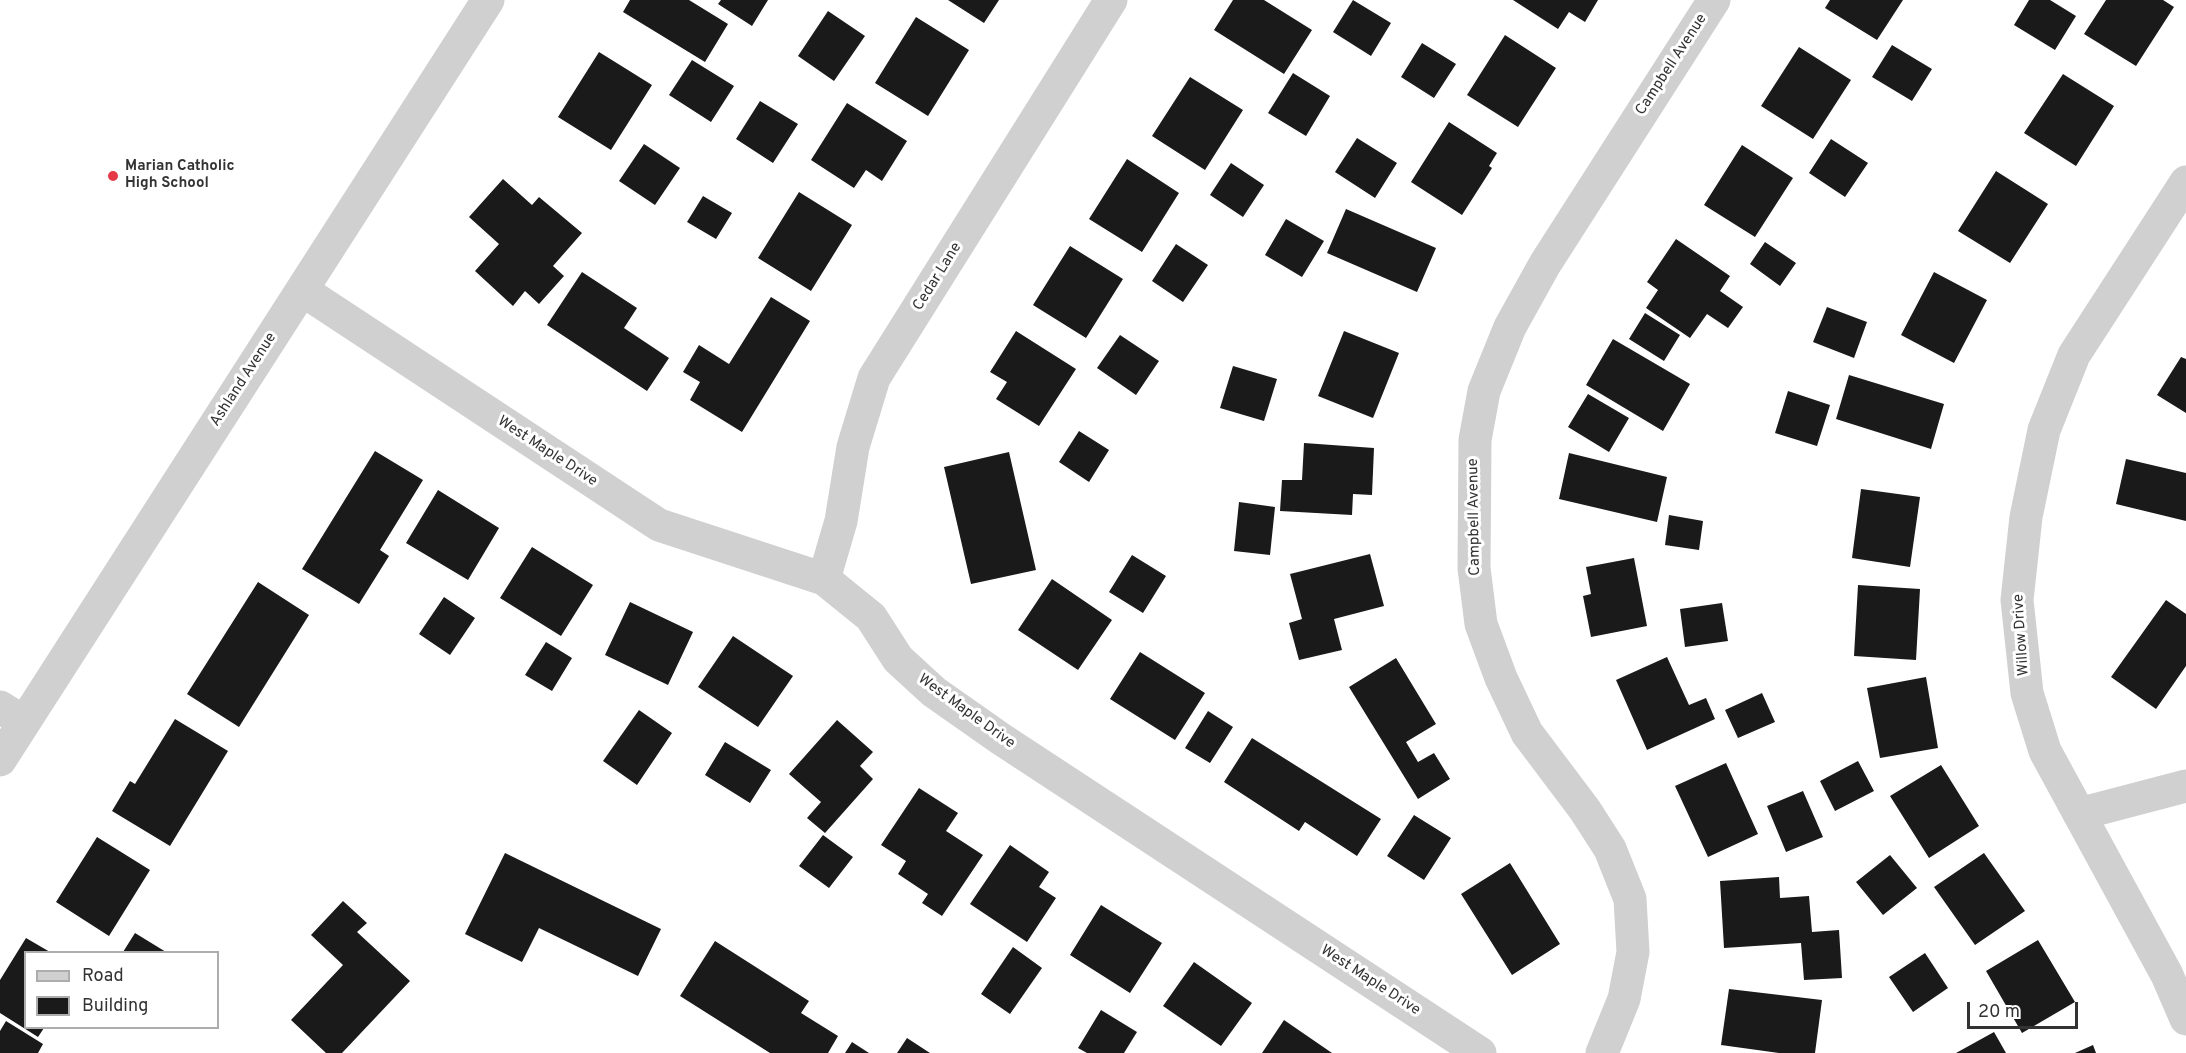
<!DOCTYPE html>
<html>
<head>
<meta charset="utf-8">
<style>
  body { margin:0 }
  #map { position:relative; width:2186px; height:1053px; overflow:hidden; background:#fff; font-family:Overpass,sans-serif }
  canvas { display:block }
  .legend { position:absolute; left:24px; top:951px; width:195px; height:78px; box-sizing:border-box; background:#fff; border:2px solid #adadad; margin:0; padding:8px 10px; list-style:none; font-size:18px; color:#333 }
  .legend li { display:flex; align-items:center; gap:12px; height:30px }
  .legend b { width:30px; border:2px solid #adadad }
  .scale { position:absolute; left:1967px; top:1002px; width:111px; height:27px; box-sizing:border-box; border:3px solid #333; border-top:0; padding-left:8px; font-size:18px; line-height:21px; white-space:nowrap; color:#333; -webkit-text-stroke:4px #fff; paint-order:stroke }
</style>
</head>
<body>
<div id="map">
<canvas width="2186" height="1053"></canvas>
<ul class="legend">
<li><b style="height:8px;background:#d0d0d0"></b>Road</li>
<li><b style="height:16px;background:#1a1a1a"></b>Building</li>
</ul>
<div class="scale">20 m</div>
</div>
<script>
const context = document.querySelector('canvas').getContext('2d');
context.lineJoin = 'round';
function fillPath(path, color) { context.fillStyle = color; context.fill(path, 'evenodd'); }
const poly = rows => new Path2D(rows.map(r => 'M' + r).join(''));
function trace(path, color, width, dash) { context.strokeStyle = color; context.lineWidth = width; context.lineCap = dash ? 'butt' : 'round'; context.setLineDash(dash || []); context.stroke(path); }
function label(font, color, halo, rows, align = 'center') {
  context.font = font + ' Overpass,sans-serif'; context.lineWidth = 6; context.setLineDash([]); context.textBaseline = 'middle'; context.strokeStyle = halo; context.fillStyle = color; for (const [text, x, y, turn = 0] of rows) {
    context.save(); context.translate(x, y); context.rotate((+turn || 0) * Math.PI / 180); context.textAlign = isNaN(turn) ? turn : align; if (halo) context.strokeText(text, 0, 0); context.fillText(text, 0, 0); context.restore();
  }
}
fillPath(poly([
  [630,0,689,0,728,24,705,62,623,12],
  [721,0,768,0,752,26,718,4],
  [948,0,999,0,984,23],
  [1233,0,1264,0,1312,30,1284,74,1214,30],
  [1353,0,1391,23,1371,56,1333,32],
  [1513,0,1598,0,1585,22,1569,12,1558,29],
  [1830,0,1903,0,1877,40,1825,8],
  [2029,0,2050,0,2076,16,2055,50,2014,25],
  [2106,0,2163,0,2174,7,2136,66,2084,34],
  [828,11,865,36,834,81,798,56],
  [916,17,969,50,928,116,875,83],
  [1505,35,1556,68,1518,127,1467,95],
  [1422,43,1456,64,1434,98,1401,77],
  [1892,45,1932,69,1912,101,1872,77],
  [1799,47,1851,80,1813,139,1761,106],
  [599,52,652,85,611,150,558,117],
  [692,60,734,86,711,122,669,95],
  [1293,73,1330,96,1306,136,1268,113],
  [2063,74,2114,106,2076,166,2024,133],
  [1190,77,1243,110,1205,170,1152,136],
  [760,101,798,124,773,163,736,139],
  [847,103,907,141,882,181,866,170,854,188,811,160],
  [1449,122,1497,153,1489,166,1492,168,1462,215,1411,182],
  [1357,138,1397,163,1375,198,1335,172],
  [1831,139,1868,163,1845,197,1809,173],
  [644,144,680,168,655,205,619,181],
  [1742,145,1793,178,1755,237,1704,205],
  [1127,159,1179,193,1142,252,1089,219],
  [1231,163,1264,185,1243,217,1210,195],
  [1996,171,2048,204,2010,263,1958,231],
  [503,179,532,205,539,197,582,233,553,266,564,276,539,304,525,291,513,306,475,271,499,244,469,217],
  [799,192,852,225,811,291,758,258],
  [703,196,732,213,716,239,687,222],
  [1346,209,1436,248,1417,292,1327,253],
  [1286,219,1324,241,1302,277,1265,255],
  [1676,239,1730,276,1720,291,1743,307,1728,328,1707,314,1690,338,1646,308,1658,290,1647,282],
  [1765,242,1796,263,1780,286,1750,264],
  [1176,244,1208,265,1183,302,1152,281],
  [1070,246,1123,279,1086,338,1033,305],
  [582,272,637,308,624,328,669,358,647,391,547,325],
  [1934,272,1987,300,1954,363,1901,335],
  [771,297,810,321,742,432,690,400,700,382,683,372,699,345,729,364],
  [1827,307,1867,322,1854,358,1813,342],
  [1645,313,1680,335,1664,361,1629,339],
  [1016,331,1076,369,1039,426,996,399,1007,382,990,372],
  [1344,331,1399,353,1373,418,1318,396],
  [1120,335,1159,361,1136,395,1097,368],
  [1613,339,1690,384,1663,431,1586,385],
  [2181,357,2186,359,2186,413,2157,395],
  [1233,366,1277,379,1264,421,1220,408],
  [1849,375,1944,404,1931,449,1836,419],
  [1788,391,1830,405,1817,446,1775,433],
  [1588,394,1629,418,1609,452,1568,427],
  [1079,431,1109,450,1089,482,1059,462],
  [1304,443,1374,448,1372,495,1353,494,1352,515,1280,511,1282,480,1302,480],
  [375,451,423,480,380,550,389,556,359,604,302,569],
  [1009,452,1036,570,971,584,944,467],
  [1569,453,1667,477,1657,522,1559,499],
  [2126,459,2186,473,2186,521,2116,504],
  [1861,489,1920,497,1910,567,1852,558],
  [438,490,499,528,468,580,406,543],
  [1239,502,1275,507,1270,555,1234,551],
  [1669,515,1703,521,1699,550,1665,545],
  [532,547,593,585,561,636,500,598],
  [1370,554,1384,606,1334,619,1342,650,1299,660,1289,623,1302,619,1290,574],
  [1132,555,1166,576,1143,613,1109,592],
  [1634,558,1647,626,1591,637,1583,596,1591,594,1586,567],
  [1052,579,1112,620,1078,670,1018,630],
  [258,582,309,615,239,727,187,694],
  [1858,585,1920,589,1916,660,1854,656],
  [444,597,475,618,450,655,419,634],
  [2166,600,2186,614,2186,666,2156,709,2111,677],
  [630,602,693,632,668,685,605,655],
  [1722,603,1728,641,1685,647,1680,609],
  [733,636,793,676,758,727,698,687],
  [546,642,572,658,552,691,525,675],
  [1140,652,1205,693,1175,740,1110,699],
  [1667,657,1689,705,1706,698,1715,719,1647,750,1616,680],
  [1396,658,1436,724,1406,742,1418,762,1434,753,1450,779,1418,799,1349,687],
  [1926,677,1938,748,1880,758,1867,688],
  [1762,693,1775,722,1738,738,1725,710],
  [639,710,672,733,637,785,603,761],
  [1208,711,1233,727,1210,763,1185,748],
  [175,719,228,751,170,846,112,811,130,781,135,784],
  [837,720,873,752,860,766,873,779,825,833,807,818,821,802,789,774],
  [1252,738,1381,819,1357,856,1305,822,1299,831,1224,782],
  [725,742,771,770,750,803,705,775],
  [1858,761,1874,791,1835,811,1820,781],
  [1726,763,1758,834,1708,857,1675,786],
  [1941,765,1979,826,1929,858,1890,796],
  [919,788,958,813,946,831,983,855,942,916,922,903,928,894,898,874,906,861,881,845],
  [1803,791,1823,837,1786,852,1767,806],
  [1414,815,1451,838,1424,880,1387,856],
  [823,835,853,857,829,888,799,866],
  [97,837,150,870,109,936,56,902],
  [1010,845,1049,872,1039,887,1056,898,1027,942,970,904],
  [505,853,661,929,638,976,539,928,522,962,465,934],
  [1984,853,2025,911,1975,945,1934,887],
  [1890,855,1917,888,1883,915,1856,882],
  [1510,863,1560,944,1512,975,1461,894],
  [1779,877,1780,898,1809,896,1812,932,1839,930,1842,978,1804,980,1801,943,1724,948,1720,881],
  [343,901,367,923,357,932,410,981,342,1053,326,1053,291,1020,343,965,311,935],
  [1101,905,1162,943,1130,993,1070,955],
  [135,933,166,952,123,952],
  [26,938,50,952,26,952,26,1028,44,1028,38,1037,0,1013,0,980],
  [2038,940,2075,1002,2022,1033,1986,971],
  [715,941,809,1001,801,1013,838,1036,828,1053,770,1053,680,996],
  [1013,947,1042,968,1010,1014,981,994],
  [1925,953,1948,988,1913,1012,1889,977],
  [1194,962,1252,1003,1221,1046,1163,1006],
  [1729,989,1822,1000,1815,1053,1779,1053,1721,1045],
  [1101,1010,1137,1032,1124,1053,1087,1053,1078,1048],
  [1284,1020,1332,1053,1262,1053],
  [6,1021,43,1044,38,1053,0,1053,0,1031],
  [1994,1032,2006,1053,1956,1053],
  [907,1038,930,1053,897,1053],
  [852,1042,869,1053,845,1053],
  [2093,1045,2096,1053,2075,1053]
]), '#1a1a1a');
trace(poly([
  [2186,182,2074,355,2044,430,2026,517,2017,600,2027,693,2045,751,2167,975,2186,1019],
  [302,290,659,525,824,579,871,617,898,659,934,692,1001,739,1480,1053],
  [824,579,841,521,853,447,874,378,1111,0],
  [0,707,24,722],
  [0,760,488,0],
  [2079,814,2186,786],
  [1602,1053,1624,999,1633,952,1630,899,1610,849,1585,810,1527,733,1501,678,1481,624,1474,568,1475,440,1484,391,1510,327,1545,264,1714,0]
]), '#d0d0d0', 33);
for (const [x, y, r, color] of [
  [113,176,6,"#e63946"]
]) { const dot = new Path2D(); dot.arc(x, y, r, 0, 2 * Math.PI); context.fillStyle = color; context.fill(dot); trace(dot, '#fff', 2); }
label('15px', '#333', '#fff', [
  ["Campbell Avenue",1672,65,-57],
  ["Cedar Lane",938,277,-58],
  ["Ashland Avenue",244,380,-57],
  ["West Maple Drive",547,452,33],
  ["Campbell Avenue",1475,517,-91],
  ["Willow Drive",2022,635,-94],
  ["West Maple Drive",966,712,36],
  ["West Maple Drive",1370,981,33]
]);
label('bold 15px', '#333', '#fff', [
  ["Marian Catholic",125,167],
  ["High School",125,184]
], 'left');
</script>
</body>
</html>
